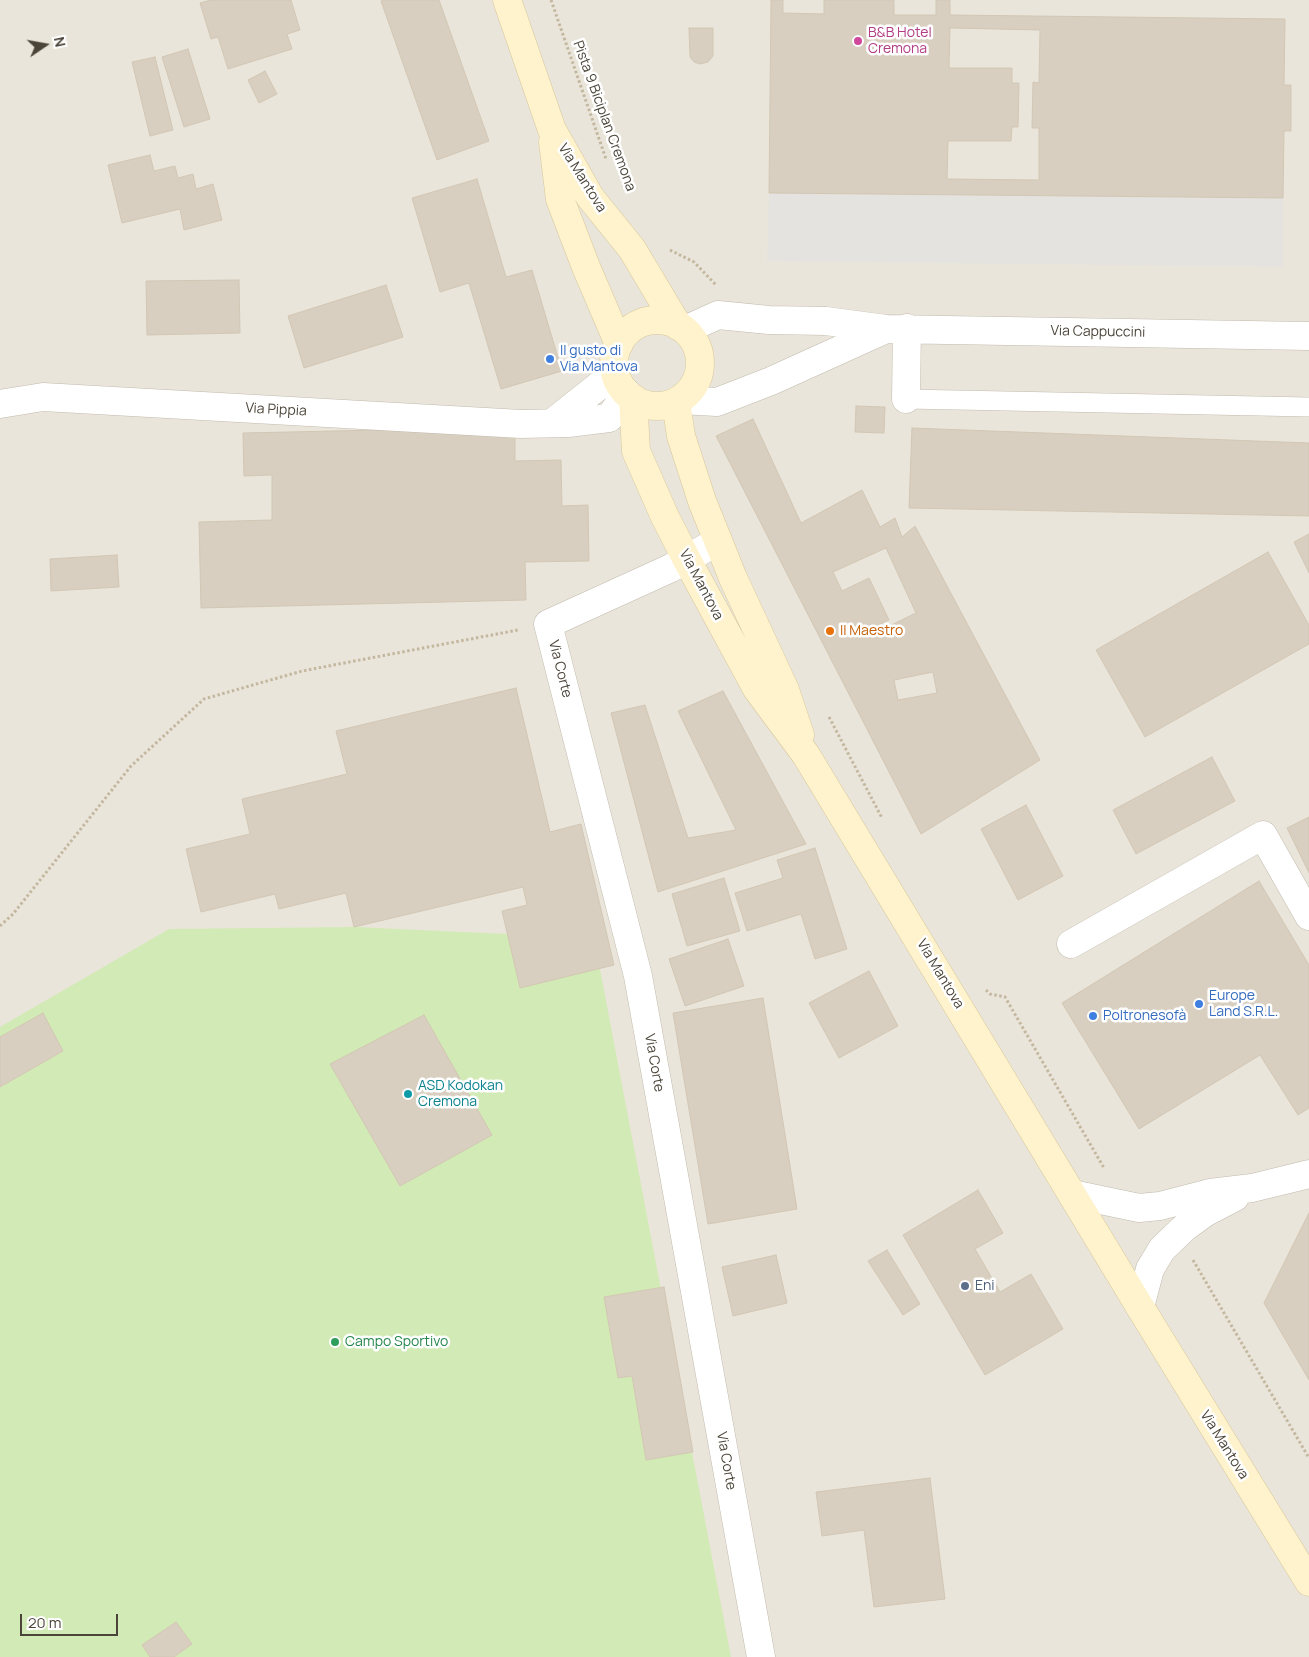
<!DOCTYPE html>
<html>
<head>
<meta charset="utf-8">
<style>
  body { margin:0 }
  #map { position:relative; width:1309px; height:1657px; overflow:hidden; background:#f6f3ec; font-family:Manrope,sans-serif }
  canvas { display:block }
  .north { position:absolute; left:20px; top:20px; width:50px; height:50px; -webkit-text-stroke:4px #fff; paint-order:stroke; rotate:78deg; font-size:14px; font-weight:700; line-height:20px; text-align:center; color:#4b4439 }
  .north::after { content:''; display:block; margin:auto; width:18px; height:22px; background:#4b4439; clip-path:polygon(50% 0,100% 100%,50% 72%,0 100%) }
  .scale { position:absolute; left:20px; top:1614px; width:98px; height:22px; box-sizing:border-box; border:2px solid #4b4439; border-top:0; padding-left:6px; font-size:15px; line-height:18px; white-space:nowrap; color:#4b4439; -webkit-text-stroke:4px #fff; paint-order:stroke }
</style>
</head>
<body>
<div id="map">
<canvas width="1309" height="1657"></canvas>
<div class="north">N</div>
<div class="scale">20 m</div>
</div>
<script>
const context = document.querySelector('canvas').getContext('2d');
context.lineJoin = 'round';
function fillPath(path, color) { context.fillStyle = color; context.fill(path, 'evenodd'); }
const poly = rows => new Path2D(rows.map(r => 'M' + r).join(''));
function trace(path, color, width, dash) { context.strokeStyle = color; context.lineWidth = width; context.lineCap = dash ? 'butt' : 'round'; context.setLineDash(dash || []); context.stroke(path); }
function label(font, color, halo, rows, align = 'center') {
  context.font = font + ' Manrope,sans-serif'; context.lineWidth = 5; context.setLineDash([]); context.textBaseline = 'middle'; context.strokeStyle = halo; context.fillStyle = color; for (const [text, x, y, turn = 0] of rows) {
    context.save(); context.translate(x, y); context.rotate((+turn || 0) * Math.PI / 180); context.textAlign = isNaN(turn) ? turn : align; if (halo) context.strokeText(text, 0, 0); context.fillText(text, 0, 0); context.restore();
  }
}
fillPath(poly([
  [0,0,1309,0,1309,1657,0,1657]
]), '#eae5da');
fillPath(poly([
  [354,927,594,938,731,1657,0,1657,0,1027,169,929]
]), '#d2eab5');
fillPath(poly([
  [769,193,1283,198,1283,267,767,261]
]), '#e5e3e0');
const building = poly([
  [211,0,291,0,300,30,287,34,292,49,228,69,218,37,211,39,200,3,211,0],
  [383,0,439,0,489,141,437,160,381,1,383,0],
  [771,0,783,0,783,13,824,14,824,0,894,0,894,15,936,15,936,0,950,0,950,15,1285,19,1284,85,1291,85,1291,131,1284,131,1283,198,769,193,771,0],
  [950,28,1040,30,1039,83,1033,82,1032,128,1039,128,1039,180,947,179,948,141,1011,141,1012,127,1018,127,1019,83,1012,83,1012,68,949,68,950,28],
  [689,28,713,28,713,56,708,62,700,64,694,62,690,57,689,28],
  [188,49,210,119,184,127,162,57,188,49],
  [155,57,173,130,150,136,132,62,155,57],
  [265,71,277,94,259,103,248,80,265,71],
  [150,155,154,171,175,166,178,178,193,174,196,189,213,184,222,220,184,230,180,209,122,223,108,165,150,155],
  [477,179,506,277,532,270,562,371,501,389,469,283,440,292,412,198,477,179],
  [239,280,240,333,147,335,146,281,239,280],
  [386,285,403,337,304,368,288,316,386,285],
  [856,406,885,407,884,433,855,432,856,406],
  [753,419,801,523,862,490,880,527,895,518,902,537,915,526,1040,760,921,834,716,436,753,419],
  [886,548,916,613,877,632,874,627,889,620,869,578,842,591,833,572,886,548],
  [933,672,937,693,898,700,894,680,933,672],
  [515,427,515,461,561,460,562,506,588,505,589,561,525,562,526,600,201,608,199,522,272,520,272,475,244,476,243,433,515,427],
  [912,428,1309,443,1309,516,909,508,912,428],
  [1309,534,1309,573,1294,542,1309,534],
  [1268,552,1309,625,1309,644,1145,737,1096,650,1268,552],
  [117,555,119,587,51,591,50,559,117,555],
  [516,688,550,832,581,824,614,965,520,988,502,911,527,905,523,887,354,927,346,893,279,909,275,894,201,912,186,849,250,834,242,799,347,774,336,731,516,688],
  [723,691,806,844,658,892,611,713,645,705,688,838,736,830,678,711,723,691],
  [1212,757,1235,801,1136,854,1113,810,1212,757],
  [1026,805,1063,876,1018,900,981,829,1026,805],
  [1309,817,1309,873,1287,828,1309,817],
  [815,848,847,949,815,959,801,914,747,931,735,893,783,878,777,860,815,848],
  [724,878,740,931,687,946,672,894,724,878],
  [1259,881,1309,965,1309,1108,1298,1115,1260,1055,1139,1129,1062,1003,1259,881],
  [728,939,744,986,685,1006,669,959,728,939],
  [869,971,898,1026,839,1058,809,1003,869,971],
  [763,998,797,1209,708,1224,673,1013,763,998],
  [43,1013,63,1051,0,1087,0,1037,43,1013],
  [424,1015,492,1135,400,1186,330,1064,424,1015],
  [978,1190,1003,1233,975,1249,1000,1292,1031,1274,1063,1329,985,1375,903,1235,978,1190],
  [1309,1213,1309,1380,1264,1303,1309,1213],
  [887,1250,920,1304,903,1315,868,1261,887,1250],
  [776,1255,787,1303,733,1316,722,1267,776,1255],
  [664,1287,693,1452,646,1460,632,1376,618,1378,604,1297,664,1287],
  [930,1478,945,1599,874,1607,864,1530,822,1536,816,1492,930,1478],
  [176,1622,192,1644,174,1657,150,1657,142,1645,176,1622]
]);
fillPath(building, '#d8cfc1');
trace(building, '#d3c7b4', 1);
const service = poly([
  [906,399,1309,407]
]);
const minor = poly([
  [685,330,718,315,769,320,826,321,886,329,1309,336],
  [906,399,907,328],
  [680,400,717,402,771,381,886,329],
  [0,404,43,397,521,424,568,423,609,418,627,393],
  [552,423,615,373],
  [718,541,671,568,548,624,638,976,761,1657],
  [1071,944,1263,835,1309,916],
  [1072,1194,1139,1208,1160,1206,1210,1193,1252,1188,1309,1174],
  [1140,1307,1150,1269,1162,1249,1184,1228,1206,1212,1235,1197]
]);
const secondary = poly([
  [507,0,552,130,590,197,632,249,678,326],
  [553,142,560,199,586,267,619,344],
  '614 363a43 43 0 1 1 86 0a43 43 0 1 1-86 0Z',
  [633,398,636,451,665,517,687,560,757,689,806,755,1140,1307,1309,1582],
  [676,402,681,436,702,501,733,578,785,690,800,735]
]);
trace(service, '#c2bbae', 20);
trace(minor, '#c2bbae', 29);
trace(secondary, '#d6c79b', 29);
trace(poly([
  [551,0,606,159],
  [670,250,694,262,716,285],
  [829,717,882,818],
  [0,926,13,914,131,766,204,699,302,671,518,630],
  [986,990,990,994,1005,997,1104,1168],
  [1193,1260,1309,1458]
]), '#c4b79f', 3, [2.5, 2.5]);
trace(service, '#fff', 19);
trace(minor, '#fff', 28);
trace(secondary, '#fff3cd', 28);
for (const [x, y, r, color] of [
  [858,41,5,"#d1479c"],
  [550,359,5,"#3f7fe0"],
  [830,631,5,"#e8710a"],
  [1199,1004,5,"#3f7fe0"],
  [1093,1016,5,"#3f7fe0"],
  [408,1094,5,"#0f9aa8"],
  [965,1286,5,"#5c6f8a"],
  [335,1342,5,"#2e9e5b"]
]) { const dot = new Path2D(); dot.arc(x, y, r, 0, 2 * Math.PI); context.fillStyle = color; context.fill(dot); trace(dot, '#fff', 2); }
label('14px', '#b23c85', '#fff', [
  ["B&B Hotel",868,33],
  ["Cremona",868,49]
], 'left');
label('14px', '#4b4439', '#fff', [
  ["Pista 9 Biciplan Cremona",604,116,70],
  ["Via Mantova",582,178,58],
  ["Via Cappuccini",1098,332,1],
  ["Via Pippia",276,410,3],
  ["Via Mantova",701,585,62],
  ["Via Corte",560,669,76],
  ["Via Mantova",940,974,59],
  ["Via Corte",654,1063,80],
  ["Via Mantova",1224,1445,58],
  ["Via Corte",726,1461,80]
]);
label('14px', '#366cbe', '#fff', [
  ["Il gusto di",560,351],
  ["Via Mantova",560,367],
  ["Europe",1209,996],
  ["Land S.R.L.",1209,1012],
  ["Poltronesofà",1103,1016]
], 'left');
label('14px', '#c56008', '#fff', [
  ["Il Maestro",840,631]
], 'left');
label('14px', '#0d838f', '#fff', [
  ["ASD Kodokan",418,1086],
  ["Cremona",418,1102]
], 'left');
label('14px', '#4e5e75', '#fff', [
  ["Eni",975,1286]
], 'left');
label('14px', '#27864d', '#fff', [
  ["Campo Sportivo",345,1342]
], 'left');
</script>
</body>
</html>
